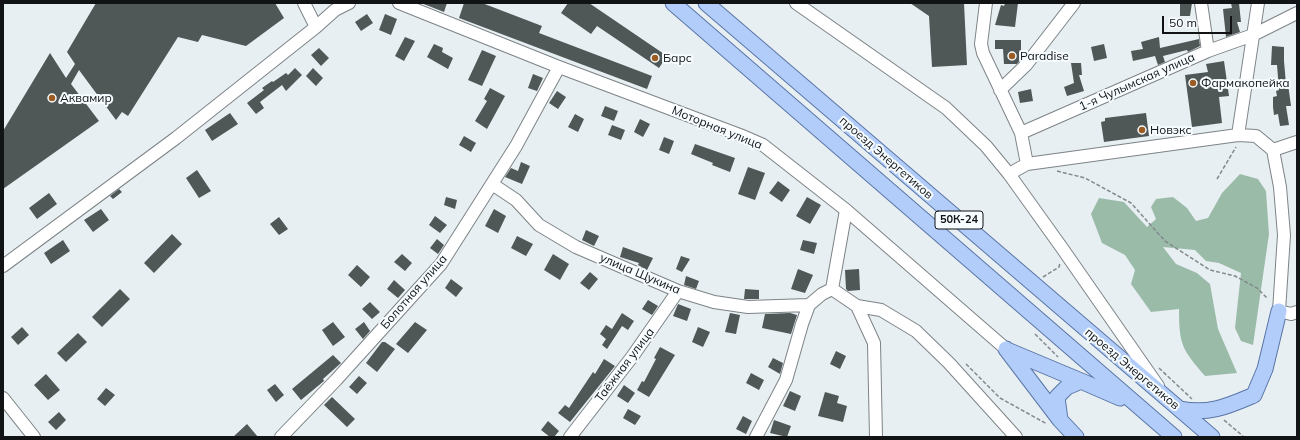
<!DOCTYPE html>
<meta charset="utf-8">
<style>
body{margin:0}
#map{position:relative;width:1300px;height:440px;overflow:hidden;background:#e7eff2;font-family:Mulish,sans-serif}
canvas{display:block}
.frame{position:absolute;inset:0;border:4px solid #111314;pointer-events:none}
.scale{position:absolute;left:1162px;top:16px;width:70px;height:18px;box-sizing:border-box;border:2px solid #111314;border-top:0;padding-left:5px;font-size:12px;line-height:14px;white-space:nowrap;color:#111314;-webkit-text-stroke:3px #f6fcff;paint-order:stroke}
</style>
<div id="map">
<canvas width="1300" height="440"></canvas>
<div class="frame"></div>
<div class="scale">50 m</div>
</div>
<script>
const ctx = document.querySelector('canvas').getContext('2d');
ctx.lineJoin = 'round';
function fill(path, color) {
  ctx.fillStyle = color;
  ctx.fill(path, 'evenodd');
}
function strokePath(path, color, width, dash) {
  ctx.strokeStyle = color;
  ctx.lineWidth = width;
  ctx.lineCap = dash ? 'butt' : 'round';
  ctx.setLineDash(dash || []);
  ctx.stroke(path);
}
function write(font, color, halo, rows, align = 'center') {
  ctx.font = font + ' Mulish,sans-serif';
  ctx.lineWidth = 4;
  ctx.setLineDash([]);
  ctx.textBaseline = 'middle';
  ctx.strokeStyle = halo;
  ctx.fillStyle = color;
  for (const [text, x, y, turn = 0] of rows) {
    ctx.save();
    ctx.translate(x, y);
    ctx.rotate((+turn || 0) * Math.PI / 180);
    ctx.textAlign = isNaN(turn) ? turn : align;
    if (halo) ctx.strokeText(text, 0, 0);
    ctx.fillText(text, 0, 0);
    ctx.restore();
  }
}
fill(new Path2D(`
 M1240,174l18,5 8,12 3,43 -16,111 -12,-4 -6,-13 6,-55 -22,-10 -13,-2 -11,-11 -32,-3 13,17 21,9 13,11 8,45 19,44 -32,3c-23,-27 -26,-31 -26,-67l-28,3 -20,-28 4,-14 -10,-15 -23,-12 -11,-29 8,-16 25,4 23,25 9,-8 -5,-12 5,-8 17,-2 14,11 9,13 12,-3 14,-25z`), '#9bbba9');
fill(new Path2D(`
 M96,3h179l9,15 -38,28 -44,-11 -4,7 -20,-5 -50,79 -6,-4 -6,8 -37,-50 -8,14 28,37 -96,68v-58l47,-78 16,25 9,-14 -8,-12z
 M421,3h26l-3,9z
 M464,3h18l60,23 -3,7 113,43 -5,13 -188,-71z
 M568,3h21l78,53 -8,12 -62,-42 -6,8 -30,-21z
 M910,3h54l3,62 -35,2 -3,-51z
 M1005,3h13l-3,24 -20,-2 6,-20 3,1z
 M1180,3h12l-2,13h-10z
 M1231,3h8l2,19h-4l3,10 -14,5 -3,-28 9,-1z
 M367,14l6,9 -12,8 -6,-9z
 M385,14l12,5 -6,16 -12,-5z
 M405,37l10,4 -11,20 -9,-5z
 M1159,37l1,11 39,-9 1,7 -12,6 -1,-2 -24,6 2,6 -7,3 -3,-9 -22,5 -2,-10 12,-2 -2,-7z
 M995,40h26v19l-4,5h-13l-1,-15h-8z
 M434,44l9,4 -1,4 11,6 -5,11 -21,-12z
 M1104,44l3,14 -13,3 -3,-14z
 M1272,46l12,1v14l2,23h2l3,22h-5l3,19 -9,1 -2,-12 -4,1 -1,-8v-10l4,-1 -1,-5 3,-1 -2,-25h-6z
 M319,48l10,10 -8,8 -10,-11z
 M482,50l14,6 -14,30 -14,-6z
 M1224,61l5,35 -10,1 3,26 -30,4 -7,-52 23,-3 -2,-8z
 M1071,63h10l1,12h-3l5,16 -17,5 -3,-9 10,-4z
 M295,68l7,7 -16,16 -4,-6 -22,17 4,6 -8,6 -9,-11 17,-13 -2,-2 10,-7 1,1 13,-9 2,2z
 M313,68l10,10 -7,8 -10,-10z
 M533,74l10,4 -6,13 -9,-3z
 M490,88l15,8 -18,33 -12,-8 12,-20 -3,-2z
 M1031,89l2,12 -13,2 -2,-11z
 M557,91l9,6 -8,12 -9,-6z
 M605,106l13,5 -4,10 -13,-5z
 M230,113l8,11 -26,17 -7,-11z
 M1146,113l3,23 -45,6 -3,-20 4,-1v-3z
 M575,114l9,5 -6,13 -10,-5z
 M640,119l10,5 -7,13 -9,-5z
 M612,125l13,5 -4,10 -13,-5z
 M464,136l12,7 -5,9 -12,-7z
 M664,137l10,4 -5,13 -10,-4z
 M695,144l40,14 -5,14 -18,-7 1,-2 -22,-9z
 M521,162l9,4 -8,18 -17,-7 6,-9 7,3z
 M748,167l17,6 -10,27 -17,-6z
 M197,170l14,21 -12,7 -13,-20z
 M778,181l12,9 -8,12 -13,-9z
 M119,189l3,3 -9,7 -3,-3z
 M49,193l8,11 -20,15 -8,-11z
 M446,197l11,3 -2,9 -11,-4z
 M807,197l14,8 -11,19 -14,-8z
 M101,209l8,11 -16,12 -9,-12z
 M494,209l12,7 -8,17 -13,-7z
 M435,216l12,9 -7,8 -11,-8z
 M279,217l9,12 -9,6 -9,-11z
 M586,230l13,6 -5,10 -12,-6z
 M172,234l10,10 -28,29 -10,-10z
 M517,236l16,8 -7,12 -15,-8z
 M437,239l7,6 -6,9 -8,-6z
 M63,240l7,11 -19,13 -7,-11z
 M803,240l14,3 -3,11 -14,-4z
 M623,247l30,11 -6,12 -9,-5 1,-2 -19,-6z
 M402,254l10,9 -7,8 -11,-9z
 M553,254l16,10 -9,16 -16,-10z
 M681,256l9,3 -8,13 -6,-3z
 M357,265l13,12 -9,10 -13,-12z
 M798,269l15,6 -8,18 -14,-4z
 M859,269l1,21 -12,1 -2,-2 -1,-19z
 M590,272l8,7 -9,11 -9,-7z
 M686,276l13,5 -3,8 -12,-4z
 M451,279l12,9 -7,9 -11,-9z
 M394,280l11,10 -7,8 -11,-9z
 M120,289l10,10 -28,28 -10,-10z
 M745,289l14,1v9h-15z
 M648,300l10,6 -6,9 -10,-6z
 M370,302l10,10 -8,7 -10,-10z
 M678,304l13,5 -4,12 -14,-5z
 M622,313l12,8 -6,9 -6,-4 -15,23 -5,-4 4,-6 -6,-5 6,-9 6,4z
 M730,313l10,2 -4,19 -11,-2z
 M790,313l7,2 -6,19 -29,-6 3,-14z
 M333,322l12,15 -12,9 -11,-16z
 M364,322l6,9 -7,8 -8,-10z
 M415,322l12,8 -19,23 -12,-9z
 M22,327l7,8 -11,10 -7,-8z
 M698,327l12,5 -7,15 -11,-5z
 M78,333l9,9 -21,20 -9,-9z
 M382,342h3l10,7 -18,23 -11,-9z
 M660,347l15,8 -26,42 -12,-7 5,-9 2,1 12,-23 -2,-1z
 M836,351l10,5 -6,13 -10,-5z
 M333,355l8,8 -18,16 1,2 -23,19 -9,-11z
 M773,358l10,5 -3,11 -12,-7z
 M604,359l11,7 -45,56 -12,-9 7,-8 4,3 24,-36 2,2z
 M751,373l13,7 -5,10 -13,-7z
 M46,374l14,16 -12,10 -14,-15z
 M359,376l8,7 -10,11 -8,-7z
 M275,384l9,11 -8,7 -9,-12z
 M624,385l11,8 -7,10 -11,-7z
 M106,388l9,7 -10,11 -8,-7z
 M790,391l11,5 -6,15 -12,-5z
 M825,392l14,4 -2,7 10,3 -4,16 -25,-6z
 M332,397l23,22 -8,8 -23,-22z
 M628,409l13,7 -6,9 -12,-7z
 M59,412l7,8 -10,10 -8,-8z
 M743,416l9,5 -6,13 -10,-5z
 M774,420l17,6 -4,11 -17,-4z
 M548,421l11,10 -5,6h-4l-9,-7z
 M247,424l11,13h-25z`), '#505757');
const minor = new Path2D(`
 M304,3l12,24
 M399,3l160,64 181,68 23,10 83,65 160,139
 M796,3l150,105 40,38 23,28 53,74 96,138
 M986,3l-5,41 2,9 38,80 6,31
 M1201,3l7,48
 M1000,90l26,-25 48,-62
 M1021,133l187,-82 45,-16 44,-22
 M1238,135l20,-132
 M1273,150l24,-8
 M1009,174l18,-10 211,-29 18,1 17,14 7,37 4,48 -5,76 12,3 6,-2
 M492,184l24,16 23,25 37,22 102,44 36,11 34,5 61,-2
 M3,266l173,-128 140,-111 19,-17 14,-7
 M832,289l25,17 17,37 2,94
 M857,306l24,4 35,21 33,32 67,74
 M3,398l31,39
 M281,437l55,-57 105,-116 75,-118 43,-79
 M570,437l62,-80 46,-66
 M756,437l30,-57 16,-56 7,-19 13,-11 10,-5 14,-79`);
const major = new Path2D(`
 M673,3l501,434
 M706,3l506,434
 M1006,349l54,71 16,17
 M1007,350l74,31
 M1180,409c29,6 48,-3 74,-14l11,-26 14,-58
 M1060,420l-3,-23 10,-10 14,-6 39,17`);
strokePath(minor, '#7d8387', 14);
strokePath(major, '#5a76a7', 17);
strokePath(new Path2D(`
 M1057,171l28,7 46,25 34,38 45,29 25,6 22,12 11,11
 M1217,179l19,-32
 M1043,277l16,-10 1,-4
 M1035,334l23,23
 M966,364l34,34 47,26
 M1159,368l33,31
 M1224,420l20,17`), '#83898b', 1.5, [4, 2]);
strokePath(minor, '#fff', 12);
strokePath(major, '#b3cdfa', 15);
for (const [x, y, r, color] of [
 [1012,56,4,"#9b5c24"],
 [655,58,4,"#9b5c24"],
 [1193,83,4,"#9b5c24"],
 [52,98,4,"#9b5c24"],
 [1142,130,4,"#9b5c24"]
]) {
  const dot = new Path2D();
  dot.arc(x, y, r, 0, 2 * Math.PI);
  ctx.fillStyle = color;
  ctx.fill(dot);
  strokePath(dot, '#f6fcff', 1.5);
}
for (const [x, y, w] of [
 [959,220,48]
]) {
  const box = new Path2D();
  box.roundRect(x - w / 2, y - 9, w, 18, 3);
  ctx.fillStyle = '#f6fcff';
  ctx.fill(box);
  strokePath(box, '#111314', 1);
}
write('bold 11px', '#111314', null, [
 ["50К-24",959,220]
]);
write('12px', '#111314', '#f6fcff', [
 ["Paradise",1020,56],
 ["Барс",663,58],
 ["Фармакопейка",1201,83],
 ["Аквамир",60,98],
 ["Новэкс",1150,130]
], 'left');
write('12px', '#111314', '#f6fcff', [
 ["1-я Чулымская улица",1137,82,-24],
 ["Моторная улица",717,128,22],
 ["проезд Энергетиков",886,158,41],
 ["улица Щукина",640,274,23],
 ["Болотная улица",414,292,-49],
 ["Таёжная улица",625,365,-53],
 ["проезд Энергетиков",1132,369,40]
]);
</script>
